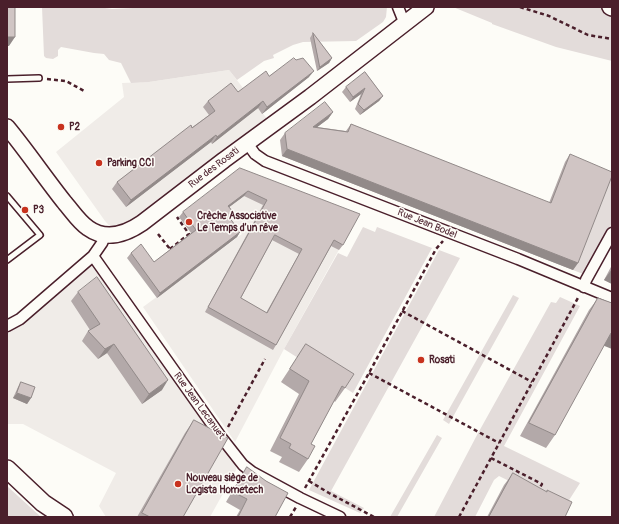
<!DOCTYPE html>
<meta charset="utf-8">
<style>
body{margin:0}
#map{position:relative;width:619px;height:524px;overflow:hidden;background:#fdfcf7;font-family:Pangolin,sans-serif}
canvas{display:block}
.frame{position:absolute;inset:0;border:8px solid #4a1f2b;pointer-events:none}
</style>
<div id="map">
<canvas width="619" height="524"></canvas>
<div class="frame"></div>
</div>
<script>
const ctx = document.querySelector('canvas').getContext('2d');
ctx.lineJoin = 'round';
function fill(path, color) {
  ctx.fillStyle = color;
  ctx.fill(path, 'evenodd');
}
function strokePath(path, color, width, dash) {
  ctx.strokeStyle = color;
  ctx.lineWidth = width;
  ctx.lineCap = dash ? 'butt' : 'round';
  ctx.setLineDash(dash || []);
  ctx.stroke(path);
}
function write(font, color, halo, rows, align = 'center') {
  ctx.font = font + ' Pangolin,sans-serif';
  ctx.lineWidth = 3;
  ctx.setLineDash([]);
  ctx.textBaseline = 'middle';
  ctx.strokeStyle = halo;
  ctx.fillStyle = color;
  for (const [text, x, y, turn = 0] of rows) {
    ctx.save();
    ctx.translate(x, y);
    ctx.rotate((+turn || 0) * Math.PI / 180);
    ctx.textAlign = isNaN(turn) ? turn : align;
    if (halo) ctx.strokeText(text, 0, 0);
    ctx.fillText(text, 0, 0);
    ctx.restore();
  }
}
fill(new Path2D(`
 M229,70l43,55 -154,110 -13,-14 -49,-69 68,-55 -2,-14 27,-1z
 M237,173l119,46 -72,130 -49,93 -92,-135 99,-73 -31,-41z
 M93,256l142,199 1,15 -26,47h-104l-7,-11 17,-33 -93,-49h-16v-98z`), '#f0ece8');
fill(new Path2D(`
 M42,7h56l14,2 42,-2h233l-1,10 -3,5 -27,19 -53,1 -10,3 -20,10 1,3 -10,3 -27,19 -8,-10 -80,12 -18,1 -10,-20 -12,-3 -5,-6 -10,-1 -33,-6 -3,3v6l-5,3 -7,-1 -2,-2z
 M453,7h152l7,3v51l-56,-14 -64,-23v-1z
 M612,171v52l-29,51 -10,-4z
 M363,227l12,5 2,-5 55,21 -79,145 -69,-44 54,-96 9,4z
 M439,250l21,8 -129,233 33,17 -4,5 -51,-23z
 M513,295l6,3 -70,126 -6,-4z
 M560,297l20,9 -76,140 76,37 -16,25 -65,-32 -5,4 -19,37h-41l43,-82 74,-133 5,1z
 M437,435l5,3 -45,79h-7z
 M7,486l34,31h-34z`), '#e3dcda');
const lane = new Path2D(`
 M7,79l32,-1
 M7,196l33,39 -33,25`);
const street = new Path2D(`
 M398,7l4,10 4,6
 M247,143l8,11 10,7 253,98 94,39
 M93,256l128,181 22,28 9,7 48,26 40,19
 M584,287l2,-7 26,-47
 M7,326l13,-7 73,-63 9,-13 4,-9`);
const secondary = new Path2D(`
 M610,7l2,1
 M7,127c20,24 38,51 58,76 7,8 14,19 23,25 18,13 38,6 54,-5l82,-63 86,-63 116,-90`);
const primary = new Path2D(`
 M7,469l36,34 21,14`);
strokePath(lane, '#4a1f2b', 8);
strokePath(street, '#4a1f2b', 13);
strokePath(secondary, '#4a1f2b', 18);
strokePath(primary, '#4a1f2b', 20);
strokePath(new Path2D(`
 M520,7l29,9 39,19 24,4
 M47,79l19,2 20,11
 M158,234l12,15
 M170,249l19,-15 -12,-17
 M402,311l130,71
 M369,373l130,70
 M228,427l37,-68
 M491,458l51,26 -4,7
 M309,481l20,12 45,24
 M305,488l64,-115 67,-124 7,-8
 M290,517l6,-10
 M459,517l120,-221`), '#4a1f2b', 2.5, [4, 3]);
strokePath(lane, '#fdfcf7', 5);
strokePath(street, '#fdfcf7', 10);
strokePath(secondary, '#fdfcf7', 15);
strokePath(primary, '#fdfcf7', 17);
fill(new Path2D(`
 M313,33l19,25 -3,5 -12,8 -7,-33z
 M365,72l18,24 -4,5 -19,14 -5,-6 6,-15 -11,8 -8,-10 4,-5z
 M269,76l40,1 -47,37 -4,-6 -46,36 -1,-2 -85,65 -14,-18 5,-7 92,-67 -6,-8 5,-6 30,-9z
 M333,112l-5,7 -11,8 29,4 5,-7 198,79 16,-41 5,-8 8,109 -5,7 -291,-114 -2,-16 5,-7z
 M240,168l103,77 -4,5 -8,-4 -55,99 -3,5 -68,-38 58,-107 -19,-9 -15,11 5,6 -4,5 10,14 -3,5 -80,61 -30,-40 4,-5 23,9 37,-29 -12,-16 4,-5zM272,240l27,14 -33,59 -25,-15z
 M612,265v19l-8,-4z
 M78,292l84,98 -20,14 -35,-51 -9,6 -16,-18 6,-10 2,-1 -19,-29z
 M598,298l5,48 -48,89 -9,13 -26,-12 69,-126z
 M306,344l39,44 -10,14 -1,-1 -23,43 -3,15 -9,13 -20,-10 3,-5 -12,-6 29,-57 -18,-12z
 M21,382l10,16 -4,6 -14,-6 5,-11z
 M194,420l-11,97h-46l48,-84z
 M247,467l28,50h-39l4,-7 -14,-8 14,-24z
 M513,473l52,44h-78l17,-32z`), '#b3a9a9');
fill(new Path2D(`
 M7,37h8l-6,9h-2z
 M332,58l-3,5 -12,8 3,-4z
 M314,71l-5,6 -47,37 5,-7z
 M365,88l-4,6 -11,8 3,-5z
 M383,96l-4,5 -19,14 4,-5z
 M263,101l-5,7 -46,36 5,-7z
 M333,112l-5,7 -20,15 5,-7z
 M216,135l-5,7 -85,65 5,-7z
 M287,149l291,114 -5,7 -291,-114z
 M248,191l-4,5 -20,15 4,-5z
 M240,232l-3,5 -80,61 3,-5z
 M612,269v15l-8,-4z
 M611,333h1v16l-10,-4z
 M114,344l-7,9 -9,6 7,-10z
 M168,380l-6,10 -20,14 7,-10z
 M17,393l14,5 -4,6 -14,-6z`), '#928a89');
const building = new Path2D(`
 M7,7h8v30h-8z
 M313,33l19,25 -12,9z
 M294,58l2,2 7,-2 11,13 -47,36 -4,-6 -46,36 -1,-2 -85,65 -14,-18 74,-57 1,3 23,-17 -7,-10 23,-18 7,9 28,-21 3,5z
 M365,72l18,24 -19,14 -6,-6 7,-16 -12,9 -7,-10z
 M325,102l8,10 -20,15 35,5 3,-8 200,79 19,-49 42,18v4l-34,87 -291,-114 -2,-16z
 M240,168l120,46 -17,31 -9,-5 -58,105 -68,-38 59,-107 -19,-9 -20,15 6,7 -5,4 11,15 -80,61 -29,-40 10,-9 13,18 42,-32 -13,-18zM275,235l27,14 -35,64 -26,-15z
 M97,277l71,103 -19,14 -35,-50 -9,5 -17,-18 12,-7 -22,-32z
 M598,298l14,5v30h-1l-56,102 -26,-12z
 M306,344l48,30 -9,14 -3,-2 -31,58 4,2 -7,13 -19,-11 2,-4 -11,-6 29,-57 -19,-12z
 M21,382l14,5 -4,11 -14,-5z
 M194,420l34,18 -45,79h-33l-8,-4z
 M247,467l19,14 22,12 -13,24h-37l9,-18 -14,-7z
 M513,473l34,19v-2l25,12 -7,15h-76z`);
fill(building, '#d0c5c4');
strokePath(building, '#928a89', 1);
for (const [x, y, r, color] of [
 [61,127,4,"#c8321e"],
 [99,163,4,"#c8321e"],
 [25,210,4,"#c8321e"],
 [189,222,4,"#c8321e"],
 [421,360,4,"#c8321e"],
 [178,484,4,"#c8321e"]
]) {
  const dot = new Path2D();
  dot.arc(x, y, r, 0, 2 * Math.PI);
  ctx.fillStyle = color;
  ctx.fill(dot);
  strokePath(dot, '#fdfcf7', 1.5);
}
write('bold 10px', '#4a1f2b', '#fdfcf7', [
 ["P2",69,127],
 ["Parking CCI",107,163],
 ["P3",33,210],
 ["Crèche Associative",197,216],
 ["Le Temps d’un rêve",197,228],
 ["Rosati",429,360],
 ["Nouveau siège de",186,478],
 ["Logista Hometech",186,490]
], 'left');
write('10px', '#4a1f2b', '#fdfcf7', [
 ["Rue des Rosati",214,168,-37],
 ["Rue Jean Bodel",427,224,22],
 ["Rue Jean Lecanuet",199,406,54]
]);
</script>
